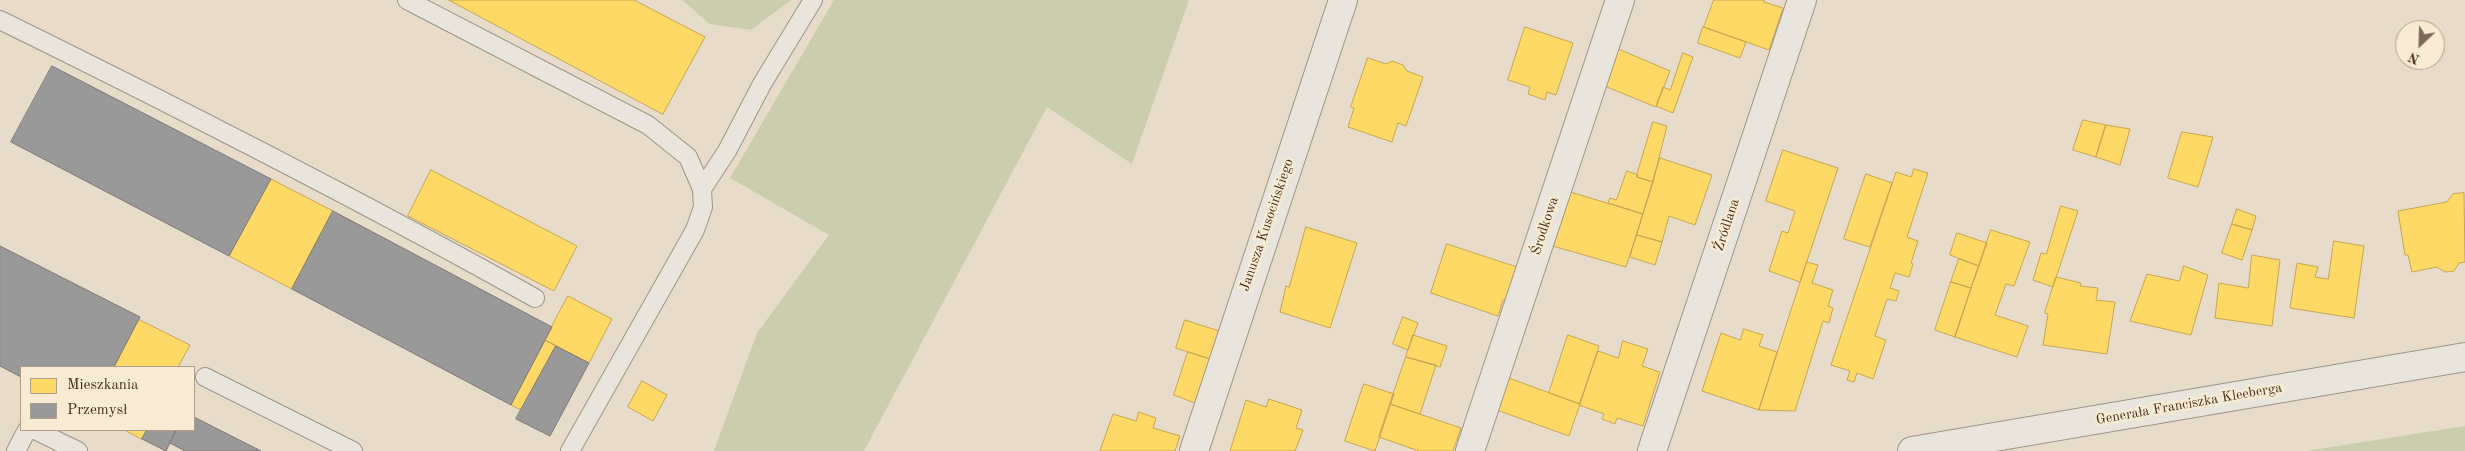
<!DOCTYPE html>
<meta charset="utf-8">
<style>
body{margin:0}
#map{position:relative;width:2465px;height:451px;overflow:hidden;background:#e6dcc9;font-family:"Old Standard TT",serif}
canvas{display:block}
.legend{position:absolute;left:20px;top:366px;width:175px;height:65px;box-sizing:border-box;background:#f7ebd3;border:1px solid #b09d8a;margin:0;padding:6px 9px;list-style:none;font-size:15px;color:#45291c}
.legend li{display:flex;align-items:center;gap:10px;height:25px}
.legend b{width:25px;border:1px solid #b09d8a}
.north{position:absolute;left:2395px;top:20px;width:50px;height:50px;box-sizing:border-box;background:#f7ebd3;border:1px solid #b09d8a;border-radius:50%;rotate:204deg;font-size:14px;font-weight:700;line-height:20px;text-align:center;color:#45291c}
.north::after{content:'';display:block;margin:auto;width:18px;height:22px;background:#7d6859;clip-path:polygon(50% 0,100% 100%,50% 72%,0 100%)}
</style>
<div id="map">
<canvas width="2465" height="451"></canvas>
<ul class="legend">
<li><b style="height:14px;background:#ffd966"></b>Mieszkania</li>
<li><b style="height:14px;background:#999"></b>Przemysł</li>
</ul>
<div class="north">N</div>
</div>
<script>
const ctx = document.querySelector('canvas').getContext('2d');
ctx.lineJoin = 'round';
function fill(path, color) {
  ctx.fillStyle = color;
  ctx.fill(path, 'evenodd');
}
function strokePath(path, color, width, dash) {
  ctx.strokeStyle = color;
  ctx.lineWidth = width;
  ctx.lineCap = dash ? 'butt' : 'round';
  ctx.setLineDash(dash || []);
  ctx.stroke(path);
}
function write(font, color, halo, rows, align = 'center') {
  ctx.font = font + ' "Old Standard TT",serif';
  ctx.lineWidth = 5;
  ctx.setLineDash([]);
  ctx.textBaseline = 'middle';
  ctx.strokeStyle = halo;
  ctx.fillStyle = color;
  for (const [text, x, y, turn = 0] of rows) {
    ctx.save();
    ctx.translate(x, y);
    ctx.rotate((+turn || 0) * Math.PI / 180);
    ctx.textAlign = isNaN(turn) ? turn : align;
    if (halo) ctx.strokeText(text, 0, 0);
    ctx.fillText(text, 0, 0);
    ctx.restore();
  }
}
fill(new Path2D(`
 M682,0h109l-40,30 -41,-6z
 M834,0h355l-57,164 -85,-57 -183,344h-150l43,-118 72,-98 -99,-57z
 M2465,426v25h-159z`), '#cacead');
const homes = new Path2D(`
 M449,0h185l71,37 -42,77z
 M1714,0h50v2l19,6 -14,42 -65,-23z
 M1525,27l48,16 -17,52 -9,-3 -2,8 -17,-6 2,-7 -22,-7z
 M1703,27l43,15 -6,16 -42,-15z
 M1616,48l54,23 -14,36 -54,-22z
 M1683,53l10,4 -20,56 -17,-7 7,-19 7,3z
 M1368,58l18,6 6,-3 11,4 4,6 16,6 -17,49 -8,-3 -6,19 -44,-15 6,-19 -3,-1z
 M2083,120l23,5 -10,32 -23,-7z
 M1653,122l14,4 -14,56 -16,-5v-3z
 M2106,125l24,4 -10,36 -24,-8z
 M2182,132l31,5 -15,50 -30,-9z
 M1783,150l55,18 -38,114 -31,-11 13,-40 6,2 7,-22 -29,-10z
 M1660,158l52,17 -17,50 -26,-9 -7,26 -25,-7z
 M1914,169l14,4 -21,64 11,4 -7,22 2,1 -4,13 -14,-4 -5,15 9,3 -3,10 -9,-2 -12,37 11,4 -13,39 -16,-6 -3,9 -7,-2 3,-9 -19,-6 65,-193 15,5z
 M431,170l146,76 -23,45 -146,-75z
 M1627,171l11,4 -1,2 16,5 -10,32 -35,-11 2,-5 6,2z
 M1866,174l26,9 -22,64 -26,-8z
 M271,179l62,32 -41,78 -63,-33z
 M1567,191l76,23 -17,53 -77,-22z
 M2464,193l1,69 -6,1 -5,8 -9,1 -8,-5 -25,5 -4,-17h-3l-7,-44 49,-9 6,-8z
 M2061,206l17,5 -25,76 -20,-7 8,-27 5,1z
 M2237,209l19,7 -4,14 -20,-6z
 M2232,224l20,6 -10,30 -20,-7z
 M1306,227l51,16 -27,85 -50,-16 6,-26 3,1z
 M1991,230l39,12 -16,44 -8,-2 -11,31 33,11 -11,31 -62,-20z
 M1957,233l30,10 -8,23 -29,-11z
 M1637,235l25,7 -7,23 -25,-8z
 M2334,241l30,5 -10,72 -64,-10 7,-45 21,4 -3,10 13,2z
 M1447,244l70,23 -11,33h-3l-5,16 -67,-23z
 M2252,255l28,5 -8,66 -57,-8 4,-35 29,5z
 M1959,259l20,7 -8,22 -20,-6z
 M1807,262l11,3 -6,18 21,7 -5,16 5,2 -4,15 -6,-2 -28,90 -36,-1z
 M2184,266l24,9 -17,60 -61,-14 17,-47 32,7z
 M2056,277l25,6 -1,3 18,2 -2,12 19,2 -8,52 -64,-9 5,-31 -3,-1z
 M1951,282l20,6 -16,49 -20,-7z
 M568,296l44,23 -23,44 -44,-23z
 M1403,317l15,6 -10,27 -15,-6z
 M138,319l52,26 -12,22h-64z
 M1185,320l34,11 -9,28 -34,-11z
 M1744,329l19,6 -4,11 18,6 -18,58 -57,-19 19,-58 19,7z
 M1413,335l34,11 -7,21 -34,-10z
 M1568,335l31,11 -19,58 -31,-11z
 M545,340l11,6 -35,64 -10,-5z
 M1623,341l25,8 -6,17 18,6 -17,54 -26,-8 -2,6 -13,-5 2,-5 -25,-9 19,-54 20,7z
 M1188,352l22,7 -15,44 -21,-8z
 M1406,357l30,8 -16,49 -30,-10z
 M1506,377l74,27 -11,32 -75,-27z
 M642,381l25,14 -14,26 -25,-14z
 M1364,384l30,10 -19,57 -30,-10z
 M1269,399l33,11 -6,18 7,2 -8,21h-65l16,-51 20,7z
 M1390,404l71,24 -8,23h-34l-40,-14z
 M1139,412l17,6 -3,10 27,8 -5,15h-75l13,-37 23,7z
 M125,430h22l-5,9z`);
fill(homes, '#ffd966');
strokePath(homes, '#c7a450', 1);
const industry = new Path2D(`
 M52,66l219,113 -42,77 -218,-114z
 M333,211l219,116 -41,78 -219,-116z
 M0,246l140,71 -26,50h-93v10l-21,-11z
 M556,346l33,17 -39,73 -34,-17z
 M194,417l67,34h-76l-15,-8 6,-13h18z
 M147,430h29l-10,21 -24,-12z`);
fill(industry, '#999');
strokePath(industry, '#807774', 1);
const lane = new Path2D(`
 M407,0l241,125 40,32 14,32 1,18 -8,23 -125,221
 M0,20c181,89 360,180 535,278
 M702,189l25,-38 35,-67 51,-84
 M205,377l148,74
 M35,430l43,21
 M16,451l11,-21`);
const street = new Path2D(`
 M1194,451l149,-451
 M1470,451l150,-451
 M1652,451l150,-451
 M1912,451l553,-94`);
strokePath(lane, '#9d9488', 20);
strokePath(street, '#9d9488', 30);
strokePath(lane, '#eae5dc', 18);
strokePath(street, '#eae5dc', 28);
write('14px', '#45291c', '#f7ebd3', [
 ["Janusza Kusocińskiego",1267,225,-71],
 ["Źródlana",1727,225,-72],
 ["Środkowa",1545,226,-72],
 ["Generała Franciszka Kleeberga",2189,404,-10]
]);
</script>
